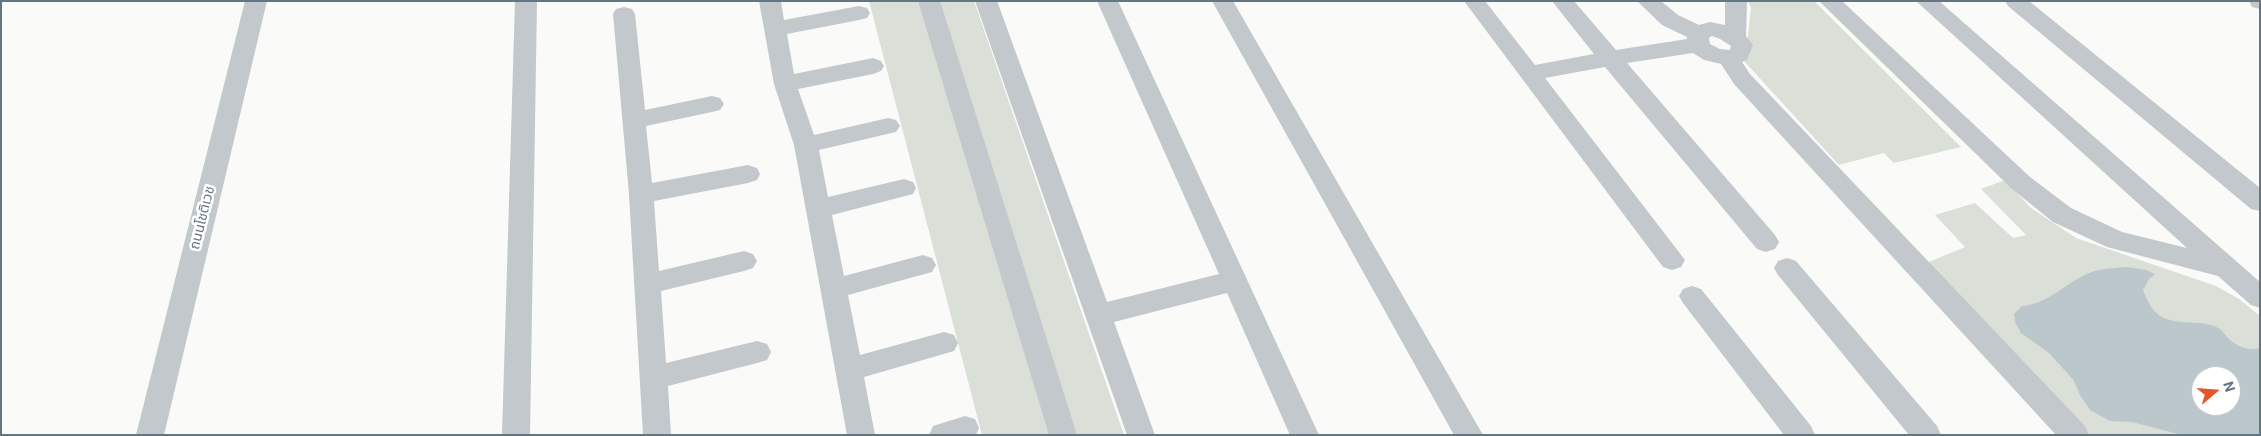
<!DOCTYPE html>
<meta charset="utf-8">
<style>
body{margin:0}
#map{position:relative;width:2261px;height:436px;overflow:hidden;background:#fafaf8;font-family:Roboto,sans-serif}
canvas{display:block}
.frame{position:absolute;inset:0;border:2px solid #657683;pointer-events:none}
.north{position:absolute;left:2191px;top:366px;width:50px;height:50px;box-sizing:border-box;background:#fff;border:1px solid #c1c8cd;border-radius:50%;rotate:72deg;font-size:14px;font-weight:700;line-height:20px;text-align:center;color:#657683}
.north::after{content:'';display:block;margin:auto;width:18px;height:22px;background:#e4572e;clip-path:polygon(50% 0,100% 100%,50% 72%,0 100%)}
</style>
<div id="map">
<canvas width="2261" height="436"></canvas>
<div class="frame"></div>
<div class="north">N</div>
</div>
<script>
const ctx = document.querySelector('canvas').getContext('2d');
ctx.lineJoin = 'round';
function fill(path, color) {
  ctx.fillStyle = color;
  ctx.fill(path, 'evenodd');
}
function write(font, color, halo, rows, align = 'center') {
  ctx.font = font + ' Roboto,"Noto Sans Thai",sans-serif';
  ctx.lineWidth = 5;
  ctx.setLineDash([]);
  ctx.textBaseline = 'middle';
  ctx.strokeStyle = halo;
  ctx.fillStyle = color;
  for (const [text, x, y, turn = 0] of rows) {
    ctx.save();
    ctx.translate(x, y);
    ctx.rotate((+turn || 0) * Math.PI / 180);
    ctx.textAlign = isNaN(turn) ? turn : align;
    if (halo) ctx.strokeText(text, 0, 0);
    ctx.fillText(text, 0, 0);
    ctx.restore();
  }
}
fill(new Path2D(`
 M869,1h105l150,434h-142z
 M1748,1h66l147,146 -67,16 -10,-10 -45,12 -94,-103 6,-54z
 M2005,180l26,28 45,30 140,48 23,13 21,17v119h-173l-163,-171 41,-17 -30,-32 40,-12 38,35 13,-3 -45,-46zM2201,376h30v30h-30z`), '#dadfd7');
fill(new Path2D(`
 M2127,267l19,3 9,4 -6,5 -6,11c4,10 8,20 17,26 19,11 42,2 60,13 3,2 5,6 8,9 8,8 21,14 32,10v87h-78l-50,-13 -22,-1 -20,-11 -10,-15 -6,-14 -13,-15 -12,-13 -28,-20 -6,-11 -1,-8 8,-8c27,-2 45,-25 70,-34 11,-4 24,-4 35,-5zM2201,376h30v30h-30z`), '#bbc7cb');
fill(new Path2D(`
 M245,1h22l-103,434h-28z
 M515,1h22l-7,434h-28z
 M759,1h22l3,19 75,-14 8,2 3,5 -3,5 -8,2 -72,14 7,40 79,-16 8,3 3,5 -3,5 -8,3 -75,15 16,46 74,-17 8,2 4,6 -4,6 -77,18 9,47 76,-18 9,3 3,6 -3,6 -81,21 12,61 79,-21 9,3 4,7 -4,7 -84,23 12,60 84,-23 10,3 4,8 -4,8 -90,26 11,58h-28l-53,-290 -20,-61z
 M918,1h22l137,434h-28z
 M975,1h22l110,301 112,-28 -122,-273h21l201,434h-29l-63,-142 -113,29 41,113h-28z
 M1212,1h21l250,434h-29z
 M1464,1h21l50,64 59,-11 -42,-53h22l42,49 71,-11v-2l-25,-12 -25,-24h24l17,14 21,10 11,-3 15,3v-24h22l-1,35 7,9 -6,15 -5,2 8,12 335,352 4,9h-33l-322,-351 -13,-20 -17,-4 -11,-7 -66,10 148,172 4,7 -4,7 -9,3 -9,-3 -152,-182 -60,11 140,182 -4,7 -9,3 -9,-3zM1712,36l8,3 11,7 -1,4 -10,-1 -10,-5 -1,-6z
 M1819,1h23l188,176 41,31 51,24 65,16 -271,-247h23l321,281v26l-9,-3 -33,-29 -111,-29 -54,-25 -41,-33z
 M2005,1h24l231,187v23l-9,-2 -243,-203z
 M2249,1h11v8l-8,-2z
 M624,7l8,2 3,5 10,96 67,-14 8,2 4,6 -4,6 -8,2 -66,14 6,57 96,-18 9,3 3,6 -3,6 -9,3 -94,18 5,70 85,-20 9,3 4,7 -4,7 -9,3 -83,20 5,72 91,-22 10,3 4,8 -4,8 -10,3 -89,23 3,49h-28l-14,-241 -16,-180 3,-5z
 M1787,258l9,3 141,165 4,9h-32l-131,-160 -4,-7 4,-7z
 M1692,286l9,3 110,137 4,9h-31l-101,-132 -4,-7 4,-7z
 M965,416l10,3 4,9 -3,7h-47l4,-9z`), '#c3c8cc');
write('14px', '#657683', '#fff', [
 ["ถนนโชติเวช",203,218,-76]
]);
</script>
